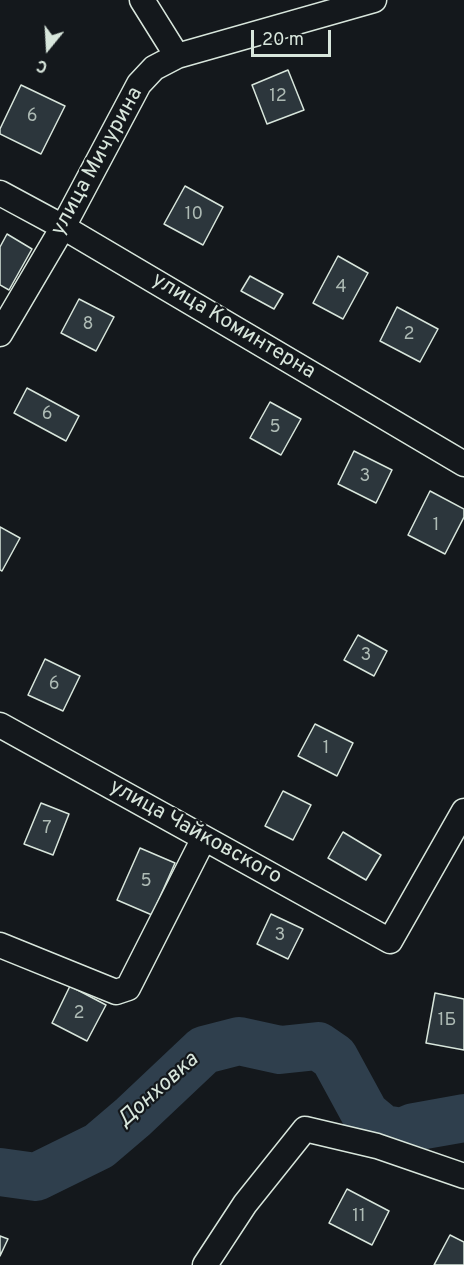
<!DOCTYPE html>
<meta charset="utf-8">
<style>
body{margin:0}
#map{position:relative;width:464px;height:1265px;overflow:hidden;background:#14181c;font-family:Overpass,sans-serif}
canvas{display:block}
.north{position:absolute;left:18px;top:18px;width:60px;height:60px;-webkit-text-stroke:4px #14181c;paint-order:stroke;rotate:198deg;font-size:16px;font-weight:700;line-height:24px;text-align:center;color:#d8e6dc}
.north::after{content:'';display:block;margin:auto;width:21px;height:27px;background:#d8e6dc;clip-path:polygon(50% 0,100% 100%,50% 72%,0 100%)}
.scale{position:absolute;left:251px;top:30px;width:80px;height:27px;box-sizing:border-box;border:3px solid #d8e6dc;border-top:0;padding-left:8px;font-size:18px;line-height:21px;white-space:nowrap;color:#d8e6dc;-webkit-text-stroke:4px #14181c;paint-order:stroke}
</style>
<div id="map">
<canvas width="464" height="1265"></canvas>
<div class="north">С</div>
<div class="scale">20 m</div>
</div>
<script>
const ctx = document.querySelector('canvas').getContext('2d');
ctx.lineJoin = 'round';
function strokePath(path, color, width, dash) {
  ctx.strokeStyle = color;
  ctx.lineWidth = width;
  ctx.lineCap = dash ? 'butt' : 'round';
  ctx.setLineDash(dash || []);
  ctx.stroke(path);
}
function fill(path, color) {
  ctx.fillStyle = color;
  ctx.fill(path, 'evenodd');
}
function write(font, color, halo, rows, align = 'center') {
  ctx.font = font + ' Overpass,sans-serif';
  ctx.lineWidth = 4.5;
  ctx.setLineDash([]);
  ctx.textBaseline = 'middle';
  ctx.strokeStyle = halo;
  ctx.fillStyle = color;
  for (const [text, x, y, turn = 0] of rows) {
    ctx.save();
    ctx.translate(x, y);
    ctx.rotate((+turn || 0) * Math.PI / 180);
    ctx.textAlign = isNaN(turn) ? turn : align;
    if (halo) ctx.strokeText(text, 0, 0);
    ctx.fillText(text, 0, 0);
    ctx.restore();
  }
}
strokePath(new Path2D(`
 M0,1172l36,5 63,-31 34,-29 71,-67 35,-9 41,9 38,-4 16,11 31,57 18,15 19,3 12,-5 50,-9`), '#2f3f4d', 48);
const building = new Path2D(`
 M288,70l16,40 -37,14 -15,-39z
 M21,85l44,21 -24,48 -41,-20v-5z
 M185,186l38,21 -20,38 -39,-21z
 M7,234l25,15 -23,41 -9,-5v-38z
 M338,256l30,17 -25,46 -30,-16z
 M250,276l33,18 -9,15 -33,-18z
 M79,299l35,18 -18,34 -35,-18z
 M397,307l41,22 -18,33 -40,-21z
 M27,388l52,28 -13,25 -52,-28z
 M270,402l31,17 -20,36 -31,-17z
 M354,451l38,19 -16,33 -38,-19z
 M430,491l34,18v8l-19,37 -37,-19z
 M0,527l20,11 -18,33 -2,-1z
 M358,635l29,16 -13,25 -30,-16z
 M45,659l35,17 -17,35 -35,-16z
 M315,724l38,19 -16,33 -39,-20z
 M283,791l28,14 -18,35 -28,-14z
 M41,803l28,11 -16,41 -29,-11z
 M343,832l38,23 -15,25 -38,-22z
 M140,848l35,15 -23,52 -35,-15z
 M271,914l32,15 -15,30 -31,-15z
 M70,986l36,19 -19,36 -35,-18z
 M435,993l29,6v51l-38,-7z
 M347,1189l42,22 -17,34 -43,-22z
 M450,1235l14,7v23h-30z
 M0,1236l8,3 -8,17z`);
fill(building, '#2c363c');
strokePath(building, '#d8e6dc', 1.5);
const street = new Path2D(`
 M142,0l35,56
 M0,193l63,34 401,237
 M0,334l63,-107 76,-143 15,-16 23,-12 197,-56
 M0,725l390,216 74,-130
 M0,945l116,47 12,-4 76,-150
 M205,1265l40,-61 60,-75 72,17 87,30`);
strokePath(street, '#d8e6dc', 27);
strokePath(street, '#14181c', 24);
write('18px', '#adbab4', null, [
 ["12",278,97],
 ["6",32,117],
 ["10",194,215],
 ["4",341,288],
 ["8",88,325],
 ["2",409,335],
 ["6",47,415],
 ["5",275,428],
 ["3",365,477],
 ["1",436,526],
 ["3",366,656],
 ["6",54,685],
 ["1",326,749],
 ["7",47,829],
 ["5",146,882],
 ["3",280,936],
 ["2",79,1014],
 ["1Б",447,1021],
 ["11",359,1217]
]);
write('21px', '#d8e6dc', '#14181c', [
 ["улица Мичурина",98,162,-61],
 ["улица Коминтерна",233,327,31],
 ["улица Чайковского",195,833,29]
]);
write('italic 22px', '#d8e6dc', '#14181c', [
 ["Донховка",159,1091,-42]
]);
</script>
